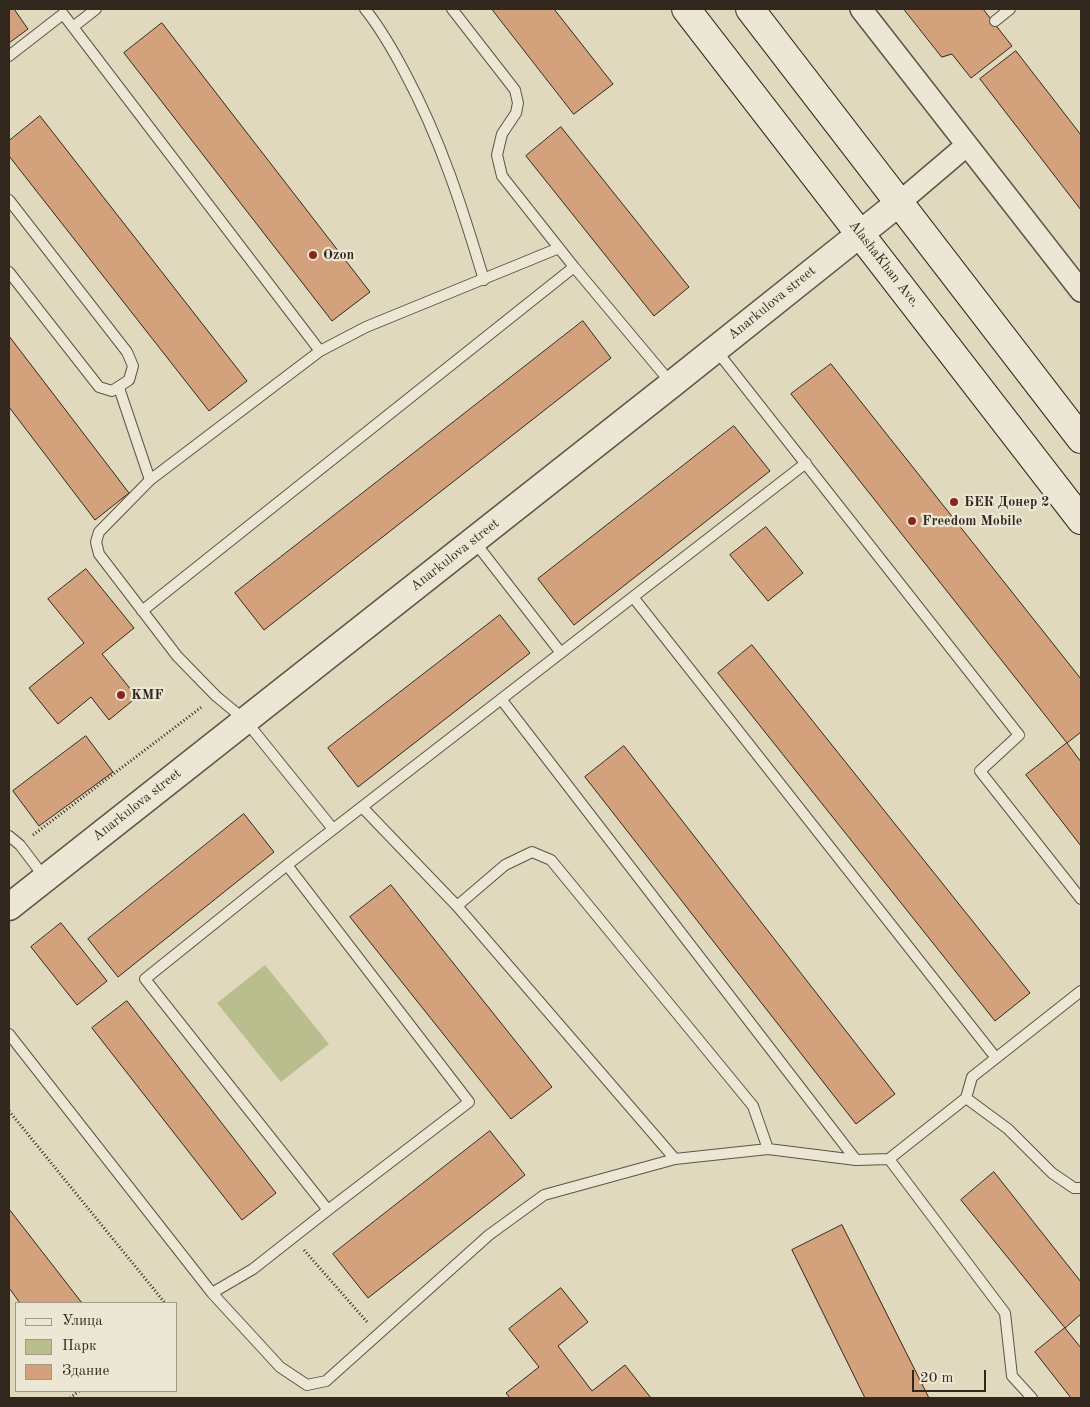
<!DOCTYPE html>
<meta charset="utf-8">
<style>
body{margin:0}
#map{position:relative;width:1090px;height:1407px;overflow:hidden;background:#e1d9be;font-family:"Old Standard TT",serif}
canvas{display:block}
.frame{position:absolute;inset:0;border:10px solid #31271d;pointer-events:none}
.legend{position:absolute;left:15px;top:1302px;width:162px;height:90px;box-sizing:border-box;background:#ece6d5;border:1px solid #a19a8b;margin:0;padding:6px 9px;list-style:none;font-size:15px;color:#31271d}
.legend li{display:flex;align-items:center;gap:10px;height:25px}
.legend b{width:25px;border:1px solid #a19a8b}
.scale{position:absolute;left:912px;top:1370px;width:74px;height:22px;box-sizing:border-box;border:2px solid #31271d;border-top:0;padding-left:6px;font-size:15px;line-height:18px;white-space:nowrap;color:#31271d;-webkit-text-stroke:4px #ece6d5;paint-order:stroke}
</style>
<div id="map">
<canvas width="1090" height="1407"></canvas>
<div class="frame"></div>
<ul class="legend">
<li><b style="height:6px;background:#ece6d5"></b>Улица</li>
<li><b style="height:14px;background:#b8be8e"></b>Парк</li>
<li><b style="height:14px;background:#d3a17c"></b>Здание</li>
</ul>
<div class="scale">20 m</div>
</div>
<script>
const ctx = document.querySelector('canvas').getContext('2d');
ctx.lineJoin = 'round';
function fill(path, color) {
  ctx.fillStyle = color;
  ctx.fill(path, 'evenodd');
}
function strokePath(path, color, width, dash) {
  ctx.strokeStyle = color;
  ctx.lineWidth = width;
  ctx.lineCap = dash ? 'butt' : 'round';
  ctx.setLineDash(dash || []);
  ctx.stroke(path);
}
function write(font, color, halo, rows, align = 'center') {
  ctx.font = font + ' "Old Standard TT",serif';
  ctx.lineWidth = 4.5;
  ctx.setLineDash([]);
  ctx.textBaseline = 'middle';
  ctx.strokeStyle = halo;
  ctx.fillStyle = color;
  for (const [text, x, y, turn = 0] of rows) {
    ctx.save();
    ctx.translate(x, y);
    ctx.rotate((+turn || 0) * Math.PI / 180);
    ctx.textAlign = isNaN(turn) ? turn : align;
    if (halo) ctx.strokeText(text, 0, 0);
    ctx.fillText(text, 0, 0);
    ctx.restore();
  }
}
fill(new Path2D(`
 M265,965l64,79 -48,38 -64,-79z`), '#b8be8e');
const building = new Path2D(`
 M9,9h5l14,20 -19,14z
 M492,9h62l59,75 -39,30z
 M904,9h79l29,37 -41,32 -19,-24 -10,3z
 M162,23l208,269 -38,29 -208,-268z
 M1016,51l65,84v75l-101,-131z
 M40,116l207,265 -38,30 -200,-255v-15z
 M561,127l128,160 -35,29 -128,-160z
 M583,321l28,37 -347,272 -29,-37z
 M9,336l120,157 -34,27 -86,-113z
 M831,364l250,315v53l-14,11 -276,-349z
 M734,426l36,45 -196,154 -36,-46z
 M766,527l37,46 -35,28 -38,-46z
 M86,569l48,59 -32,26 35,43 -28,23 -18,-23 -33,27 -29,-36 55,-45 -36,-44z
 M500,615l30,38 -172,134 -30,-39z
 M752,645l278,348 -35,28 -277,-348z
 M86,736l27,36 -74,54 -26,-35z
 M1067,743l14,19v84l-55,-71z
 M624,746l271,348 -39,30 -271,-347z
 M244,814l30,38 -156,125 -30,-38z
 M391,885l161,202 -41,32 -161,-202z
 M61,923l46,58 -30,24 -46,-58z
 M127,1001l149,192 -34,27 -150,-192z
 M490,1131l35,44 -157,123 -35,-44z
 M994,1172l87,110v32l-16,14 -104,-128z
 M9,1209l73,94h-62l-11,-15z
 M842,1225l87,173h-64l-73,-148z
 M561,1288l27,34 -30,24 34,45 33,-26 26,33h-141l-4,-5 33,-26 -30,-38z
 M1065,1328l16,20v50h-10l-36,-46z`);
fill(building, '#d3a17c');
strokePath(building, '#31271d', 1);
const service = new Path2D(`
 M365,9c16,20 28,41 40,64 36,67 57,134 79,207
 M452,9l63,81 3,13 -2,10 -14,21 -5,21 5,21 72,91
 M995,21l15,-12
 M73,27l23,-18
 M9,56l54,-42 257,337
 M9,200l118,152 6,14 -4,14 -17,11 -13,-4 -90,-115
 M716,350l303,385 -39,36 101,128
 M119,388l31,92 -51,52 -3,10 3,12 78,102 39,40 29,24 88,109
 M150,480l170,-129 46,-24 193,-79
 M474,541l87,112
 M633,597l363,461
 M142,611l432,-344 97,116
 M501,699l355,461 33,-1
 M362,807l95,99 218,253
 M9,836l11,9 25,33
 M287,865l182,237 -141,108 -183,-231 142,-114 519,-402
 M457,906l48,-41 27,-13 19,8 202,246 15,43
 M9,1034l203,259 41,-24 75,-59
 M966,1098l6,-21 109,-86
 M212,1293l68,74 27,18 19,-4 163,-146 55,-40 131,-36 93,-10 88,11
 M1032,1398l-20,-22 -7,-63 -116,-154 77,-61 42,31 44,44 22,15h7`);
const minor = new Path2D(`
 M861,9l220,282
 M900,202l67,-57`);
const tertiary = new Path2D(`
 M9,907l663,-523 228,-182`);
const secondary = new Path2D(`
 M686,9l395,511
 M750,9l331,430`);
strokePath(service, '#5d5445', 12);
strokePath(minor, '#5d5445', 24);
strokePath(tertiary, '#5d5445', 29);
strokePath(secondary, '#31271d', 30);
strokePath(new Path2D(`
 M33,835l170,-129
 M9,1111l156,192
 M304,1250l64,73
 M70,1398l9,-7`), '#31271d', 3, [1, 2.5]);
strokePath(service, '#ece6d5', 10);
strokePath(minor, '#ece6d5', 21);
strokePath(tertiary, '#ece6d5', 26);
strokePath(secondary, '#ece6d5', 28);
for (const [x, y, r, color] of [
 [313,255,5,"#8f2418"],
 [954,502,5,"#8f2418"],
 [912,521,5,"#8f2418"],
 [121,695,5,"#8f2418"]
]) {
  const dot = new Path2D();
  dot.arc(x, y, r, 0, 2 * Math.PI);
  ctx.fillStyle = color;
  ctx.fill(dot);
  strokePath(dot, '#ece6d5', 2);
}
write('bold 14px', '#31271d', '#ece6d5', [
 ["Ozon",323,255],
 ["БЕК Донер 2",964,502],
 ["Freedom Mobile",922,521],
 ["KMF",131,695]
], 'left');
write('14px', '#31271d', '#ece6d5', [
 ["AlashaKhan Ave.",884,264,52],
 ["Anarkulova street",772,303,-39],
 ["Anarkulova street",455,555,-38],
 ["Anarkulova street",137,805,-38]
]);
</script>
